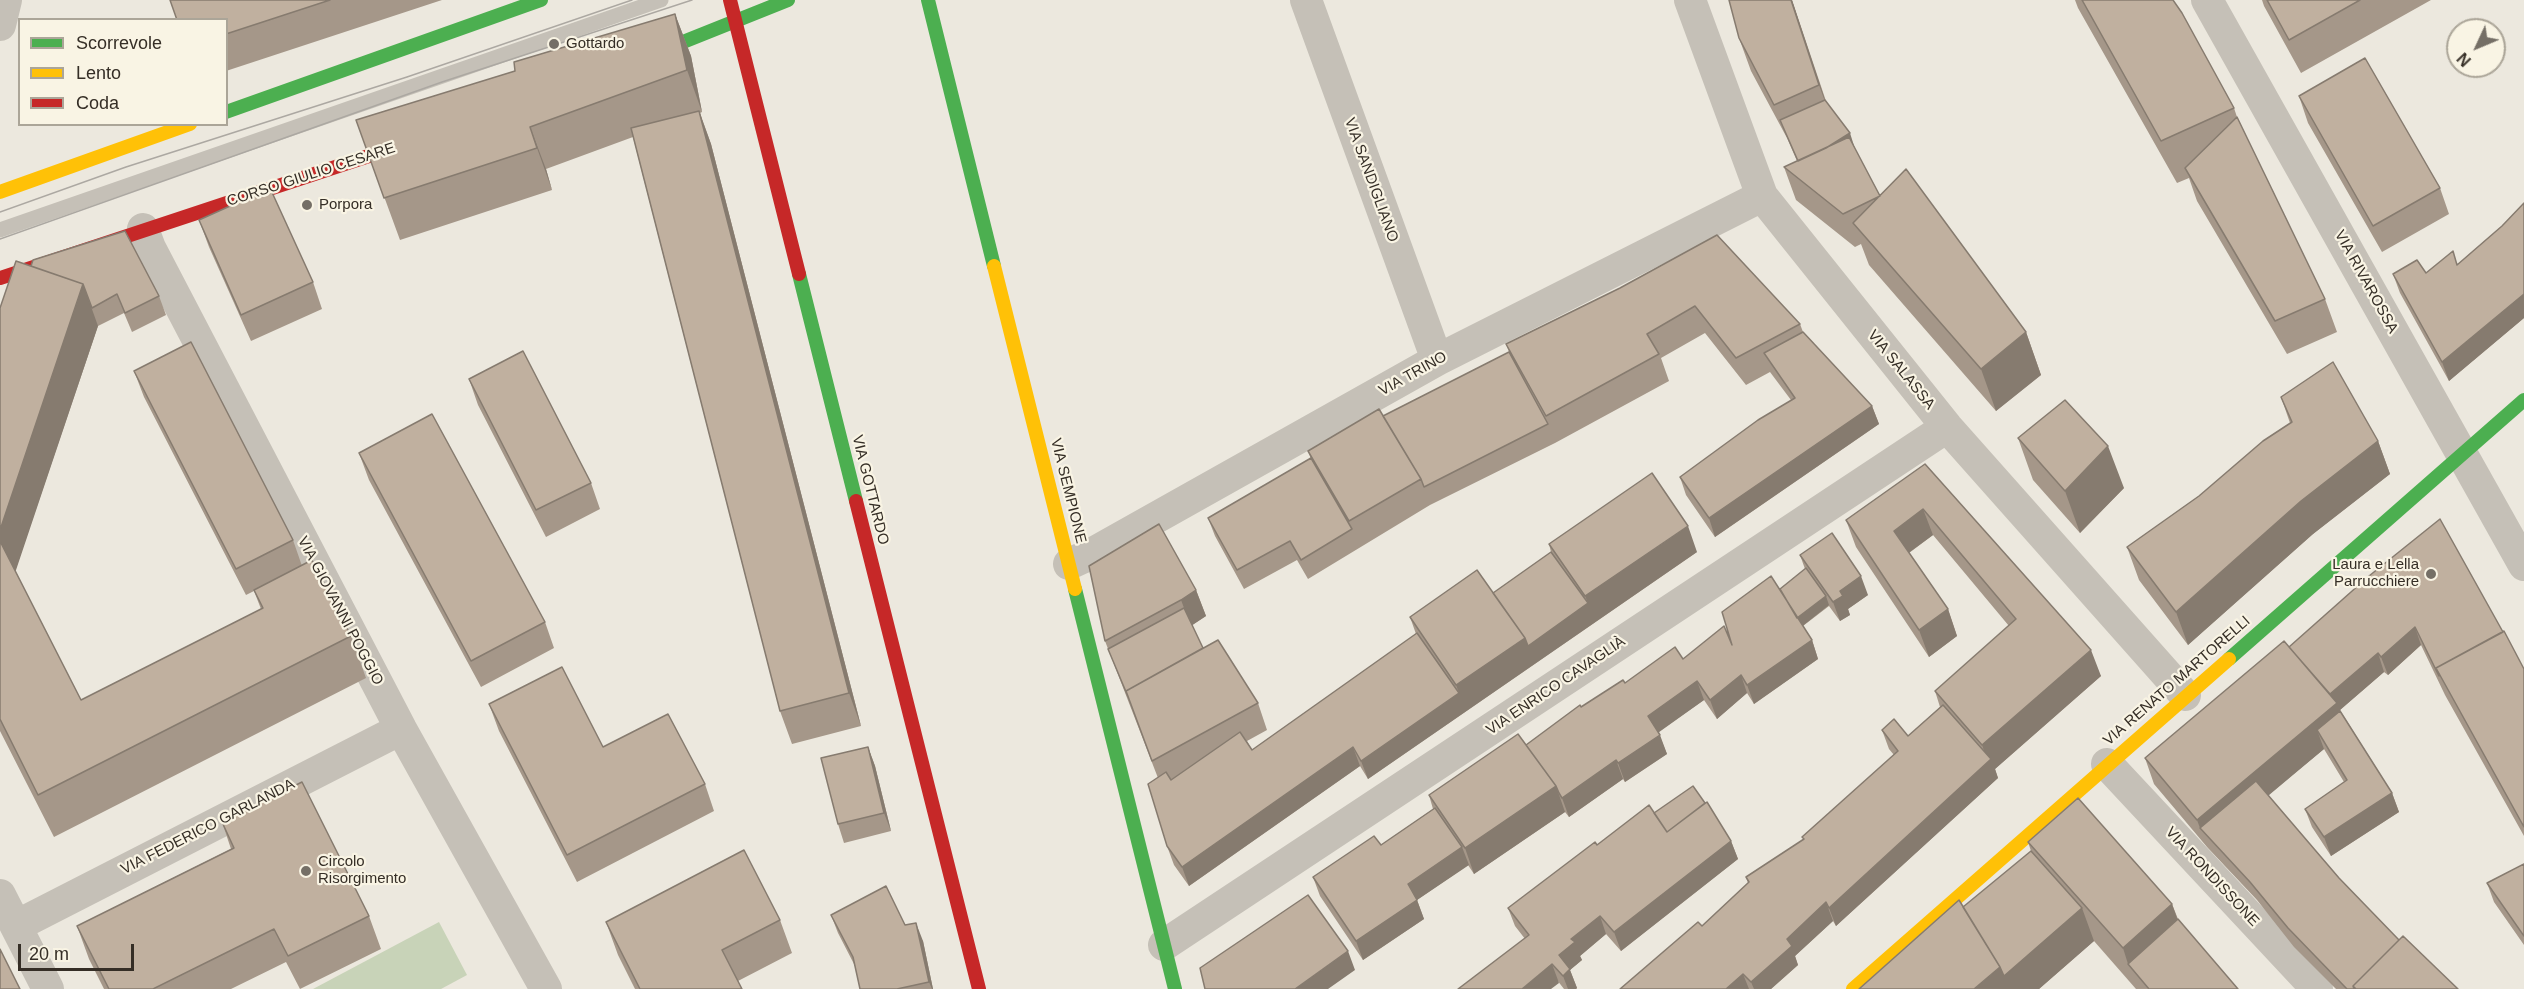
<!DOCTYPE html>
<meta charset="utf-8">
<style>
body{margin:0}
#map{position:relative;width:2524px;height:989px;overflow:hidden;background:#ece8de;font-family:Arial,sans-serif}
canvas{display:block}
.legend{position:absolute;left:18px;top:18px;width:210px;height:108px;box-sizing:border-box;background:#f9f4e4;border:2px solid #aba598;margin:0;padding:8px 10px;list-style:none;font-size:18px;color:#352e26}
.legend li{display:flex;align-items:center;gap:12px;height:30px}
.legend b{width:30px;border:2px solid #aba598}
.north{position:absolute;left:2446px;top:18px;width:60px;height:60px;box-sizing:border-box;background:#f9f4e4;border:2px solid #aba598;border-radius:50%;rotate:226deg;font-size:16px;font-weight:700;line-height:24px;text-align:center;color:#352e26}
.north::after{content:'';display:block;margin:auto;width:21px;height:27px;background:#756f66;clip-path:polygon(50% 0,100% 100%,50% 72%,0 100%)}
.scale{position:absolute;left:18px;top:944px;width:116px;height:27px;box-sizing:border-box;border:3px solid #352e26;border-top:0;padding-left:8px;font-size:18px;line-height:21px;white-space:nowrap;color:#352e26;-webkit-text-stroke:4px #f9f4e4;paint-order:stroke}
</style>
<div id="map">
<canvas width="2524" height="989"></canvas>
<ul class="legend">
<li><b style="height:8px;background:#4caf50"></b>Scorrevole</li>
<li><b style="height:8px;background:#ffc107"></b>Lento</li>
<li><b style="height:8px;background:#c62828"></b>Coda</li>
</ul>
<div class="north">N</div>
<div class="scale">20 m</div>
</div>
<script>
const ctx = document.querySelector('canvas').getContext('2d');
ctx.lineJoin = 'round';
function fill(path, color) {
  ctx.fillStyle = color;
  ctx.fill(path, 'evenodd');
}
function strokePath(path, color, width, dash) {
  ctx.strokeStyle = color;
  ctx.lineWidth = width;
  ctx.lineCap = dash ? 'butt' : 'round';
  ctx.setLineDash(dash || []);
  ctx.stroke(path);
}
function write(font, color, halo, rows, align = 'center') {
  ctx.font = font + ' Arial,sans-serif';
  ctx.lineWidth = 4.5;
  ctx.setLineDash([]);
  ctx.textBaseline = 'middle';
  ctx.strokeStyle = halo;
  ctx.fillStyle = color;
  for (const [text, x, y, turn = 0] of rows) {
    ctx.save();
    ctx.translate(x, y);
    ctx.rotate((+turn || 0) * Math.PI / 180);
    ctx.textAlign = isNaN(turn) ? turn : align;
    if (halo) ctx.strokeText(text, 0, 0);
    ctx.fillText(text, 0, 0);
    ctx.restore();
  }
}
fill(new Path2D(`
 M439,922l28,53 -26,14h-128z`), '#c8d3b8');
strokePath(new Path2D(`
 M0,230l661,-230`), '#c5c0b7', 15);
strokePath(new Path2D(`
 M1306,0l131,360
 M1690,0l72,196 185,231 238,268
 M2207,0l317,565
 M0,25l6,-25
 M143,229l7,19 251,481 145,260
 M1069,564l26,-12 342,-192 325,-164
 M2107,764l210,225
 M0,895l48,94
 M16,926l385,-197
 M1164,945l783,-518`), '#c5c0b7', 32);
strokePath(new Path2D(`
 M928,0l66,266
 M643,58l145,-58
 M226,112l315,-112
 M799,274l57,227
 M1075,589l100,400
 M2229,659l295,-259`), '#4caf50', 14);
strokePath(new Path2D(`
 M0,192l190,-68
 M994,266l81,323
 M1853,989l376,-330`), '#ffc107', 14);
strokePath(new Path2D(`
 M730,0l69,274
 M0,278l411,-136
 M856,501l123,488`), '#c62828', 14);
strokePath(new Path2D(`
 M0,212l126,-45 281,-90 225,-77
 M0,239l442,-157 250,-82`), '#aca8a2', 1.5);
fill(new Path2D(`
 M170,0h272l-216,71v-51z
 M1792,0l34,101 30,50 23,45 147,136 15,43 -45,36 -127,-146 -8,-21 -6,3 -59,-47 -12,-33 13,-6 -10,-23 -36,-67 -12,-33z
 M2075,0h98l61,108 3,9 88,182 12,33 -50,22 -90,-153 -8,-23 -12,5 -99,-175z
 M2262,0h169l-130,73 -37,-67z
 M675,14l16,42 11,56 -2,1 11,31 150,582 -69,18 -12,-33 -147,-574 -87,32 6,21 -152,50 -44,-120 159,-49z
 M2299,96l141,92 9,26 -67,38 -74,-129z
 M2524,203v115l-75,63 -49,-88 -7,-19 33,-1 32,-9 44,-38z
 M199,220l114,62 9,27 -71,32 -42,-94z
 M31,266l128,30 7,19 -34,17 -8,-19 -26,13 -83,245 66,129 180,-91 -7,-18 -8,4 -102,-198 -10,-26 159,169 9,26 49,70 15,42 -312,159 -54,-106v-423z
 M1620,288l180,36 3,8 69,74 7,18 -164,113 -29,-42 -6,-18 111,-77 -21,-28 -24,13 -41,-52 -44,25 8,23 -114,62 -125,62 -122,74 -11,-19 -53,29 -29,-53 -7,-18 103,-59 -3,-8 75,-35 126,-64 -3,-8z
 M469,379l122,104 9,26 -54,28 -68,-132z
 M2281,397l97,44 12,33 -77,60 -125,111 -49,-65 -12,-33 72,-51 91,-73z
 M2018,438l106,50 -44,45 -47,-53z
 M359,453l186,169 9,26 -73,39 -112,-207z
 M1925,464l176,212 -106,93 3,9 -162,148 -3,-5 -38,35 3,9 -27,24h-151l82,-63 46,-43 -2,-6 58,-37 -2,-3 92,-82 -5,-6 -7,-19 26,6 32,-29 -5,-16 74,-65 -76,-91 -24,18 39,56 9,27 -28,21 -73,-110 -10,-27z
 M1549,544l148,8 -329,227 -8,-13 -171,120 -15,-21 -7,-19 -9,-68 -53,-137 91,-51 10,26 -14,9 11,23 55,55 9,27 -20,11 5,9 164,-116 -6,-17 83,-24 58,-41z
 M1800,555l68,40 -20,14 2,6 -10,6 -11,-15 -26,20 9,14 6,19 -64,45 -7,-11 -30,26 -13,-19 -46,32 9,22 -42,28 -2,-3 -54,38 -4,-5 -91,62 -6,-9 -51,35 7,19 -61,41 -43,-64 -7,-19 68,-32 52,-36 -4,-14 97,-50 55,-38 44,-24 58,-24 49,-14 48,-56 25,-20z
 M2369,576l155,93v167l-79,-141 -24,-50 -33,30 -4,-3 -44,38 52,83 7,19 -68,44 -19,-29 -7,-18 39,-27 -20,-33 -56,46 71,83 60,62 59,49h-122l-42,-42 -37,-47 -50,-53 -53,-63 -9,-26 144,-111z
 M489,704l216,80 9,27 -137,71 -78,-151z
 M868,747l7,19 16,65 -47,12 -6,-19z
 M1654,813l77,28 7,18 -117,92 -15,-17 -26,22 2,4 -12,10 7,18 -1,1h-12l-49,-63 -7,-18 89,-63z
 M222,822l147,94 12,33 -81,40 -14,-27 -55,27h-127l-15,-30 -12,-33 154,-77z
 M2028,842l144,62 6,15 60,70h-102l-42,-48 -55,48 -8,-138z
 M2524,864v81l-30,-43 -7,-19z
 M831,915l74,10 18,16 10,48h-73l-5,-23 -17,-33z
 M780,920l12,33 -54,28 4,8h-107l-17,-34 -12,-33z`), '#a59789');
fill(new Path2D(`
 M1791,0h1l39,118 -12,-33z
 M675,14l16,42 11,56 -15,-42z
 M699,111l12,33 150,582 -12,-33z
 M530,127l16,42 6,21 -15,-42z
 M1850,133l6,19 -56,12z
 M83,284l15,42 -85,253 -13,-36v-13z
 M2524,294v24l-75,63 -7,-19z
 M2026,332l15,43 -45,36 -15,-42z
 M1872,406l7,18 -164,113 -6,-19z
 M2378,441l12,33 -77,60 -125,111 -12,-33 125,-111z
 M2108,446l16,42 -44,45 -15,-42z
 M1923,509l10,26 -30,22 -9,-26z
 M1688,526l9,26 -329,227 -7,-18 98,-68 -3,-8 69,-47 63,-35 -3,-7z
 M1861,576l7,19 -20,14 2,6 -10,6 -7,-19 7,-11z
 M1196,590l10,26 -15,10 -10,-26z
 M1826,596l3,9 -29,23 -4,-9z
 M1948,609l9,27 -28,21 -10,-27z
 M2415,627l6,18 -33,30 -7,-18z
 M1812,640l6,19 -64,45 -7,-19z
 M2091,650l10,26 -106,93 3,9 -162,148 -7,-18 159,-146 -6,-17z
 M2378,653l6,19 -44,38 7,20h-30l7,19 -111,93 -13,-14 -3,-8 131,-124z
 M1741,675l6,18 -30,26 -7,-19z
 M1697,681l7,19 -49,35 -7,-19z
 M1660,735l7,19 -42,28 -7,-19z
 M868,747l7,19 16,65 -7,-18z
 M1353,747l7,19 -171,120 -7,-19z
 M1616,760l7,19 -54,38 -7,-19z
 M1556,786l9,26 -91,62 -9,-26z
 M2392,793l7,19 -68,44 -7,-19z
 M1731,841l7,18 -117,92 -7,-19z
 M1462,847l7,18 -52,35 7,19 -61,41 -7,-19 52,-57z
 M1826,902l7,19 -38,35 3,9 -27,24h-17l-3,-7 36,-43z
 M2172,904l15,42 -59,18 -5,-16z
 M2082,908l12,33 -55,48h-65l26,-22z
 M1600,916l6,18 -26,22 2,4 -12,10 7,18 -1,1h-8l-5,-13 -4,-21 12,-16z
 M916,923l7,18 10,48h-1l-3,-7z
 M1348,951l7,19 -27,19h-33z
 M1552,964l7,19 -8,6h-29z
 M1743,974l6,15h-23z`), '#867b6f');
const building = new Path2D(`
 M170,0h160l-104,34v-14h-49z
 M1729,0h62l28,85 -45,20 -35,-67z
 M2082,0h91l9,13 52,95 -73,33z
 M2267,0h93l-71,40z
 M675,14l12,56 -157,57 7,21 -153,50 -28,-78 159,-49 -1,-9z
 M2365,58l75,130 -67,38 -74,-130z
 M1825,100l25,33 -24,15 -28,13 -18,-41z
 M699,111l150,582 -69,18 -149,-583z
 M2237,117l88,182 -50,22 -90,-153z
 M1849,137l31,59 -37,18 -59,-47z
 M1906,169l120,163 -45,37 -128,-146z
 M270,188l43,94 -72,33 -42,-95z
 M2524,203v91l-82,68 -49,-88 24,-14 9,13 27,-22 4,14 45,-39z
 M125,231l34,65 -34,17 -8,-19 -25,14 -9,-24 -52,-18 2,-6z
 M1717,235l83,89 -64,34 -41,-52 -48,28 12,20 -113,62 -40,-72 114,-56z
 M16,261l67,23 -83,246v-222z
 M1803,332l69,74 -163,112 -29,-41 78,-57 37,-22 -31,-45z
 M191,342l102,198 -57,29 -102,-198z
 M523,351l68,132 -55,27 -67,-131z
 M1509,352l39,72 -124,63 -3,-8 -38,-63z
 M2333,362l45,79 -77,60 -125,111 -49,-65 72,-51 64,-55 29,-19 -11,-25z
 M2065,400l43,46 -43,45 -47,-53z
 M1379,409l42,70 -72,42 -41,-70z
 M432,414l113,208 -74,39 -112,-208z
 M1311,458l41,71 -51,31 -11,-19 -53,29 -29,-52z
 M1925,464l166,186 -109,95 -47,-54 81,-72 -93,-110 -29,22 54,78 -29,21 -73,-110z
 M1652,473l36,53 -103,70 -36,-52z
 M2440,519l63,113 -67,36 3,8 -24,-49 -34,30 -3,-4 -48,41 -41,-47 80,-71z
 M1159,524l37,66 -15,10 -76,41 -16,-75z
 M1832,533l29,43 -21,15 3,5 -10,6 -33,-47z
 M0,541l81,159 182,-92 -9,-18 58,-30 39,76 -313,159 -38,-76z
 M1551,552l37,51 -60,43 -3,-8 -32,-45z
 M1806,568l20,28 -29,22 -17,-29z
 M1477,570l48,68 -69,47 -46,-68z
 M1771,576l41,64 -65,45 -6,-10 -31,25 -13,-19 -49,35 12,19 -42,28 -2,-3 -54,38 -3,-5 -3,-7 -30,-41 54,-40 1,2 42,-27 2,3 50,-36 8,12 41,-33 8,19 -10,-33z
 M1184,608l19,40 -77,43 3,8 -21,-50z
 M2504,631l20,38v158l-88,-159z
 M1417,633l42,60 -98,68 -8,-14 -171,120 -15,-21 -19,-62 18,-12 5,8 69,-48 12,18z
 M1218,640l40,63 -106,58 -26,-70z
 M2284,641l53,62 -140,117 -52,-62z
 M562,667l41,80 65,-33 37,70 -138,71 -78,-151z
 M1943,705l48,54 -162,149 -3,-6 -39,37 5,7 -41,36 -8,-8 -17,15h-106l78,-67 4,4 47,-44 -3,-5 58,-38 -2,-2 96,-86 -16,-21 12,-11 14,17z
 M2340,711l52,82 -68,44 -19,-28 42,-29 -30,-50z
 M1518,734l38,52 -91,62 -36,-53z
 M868,747l16,66 -46,11 -17,-66z
 M2256,781l83,97 60,62 -46,46 1,3h-7l-59,-61 -38,-46 -50,-54z
 M302,782l67,134 -81,40 -14,-27 -121,60h-44l-32,-63 157,-78 -12,-26z
 M1693,786l12,17 -38,29 -13,-19z
 M2078,798l94,106 -49,44 -95,-106z
 M1707,802l24,39 -117,91 -14,-16 -29,23 4,3 -16,13 11,14 -7,7 -11,-12 -30,25h-64l71,-54 -21,-27 87,-66 2,3 52,-40 18,27z
 M1435,808l27,39 -54,37 9,16 -61,41 -43,-64 61,-41 7,9z
 M744,850l36,70 -58,30 20,39h-102l-34,-67z
 M2031,851l51,57 -78,68 -4,-9 -37,-60z
 M2524,864v72l-37,-53z
 M886,886l19,39 11,-2 13,59 -32,7h-37l-7,-32 -22,-42z
 M1308,895l40,56 -53,38h-90l-5,-21z
 M1959,900l41,67 -26,22h-115z
 M2178,919l60,70h-89l-21,-25z
 M2403,936l55,53h-102l-3,-3z
 M0,949l20,40h-20z`);
fill(building, '#c0b09f');
strokePath(building, '#867b6f', 1.5);
for (const [x, y, r, color] of [
 [554,44,6,"#756f66"],
 [307,205,6,"#756f66"],
 [2431,574,6,"#756f66"],
 [306,871,6,"#756f66"]
]) {
  const dot = new Path2D();
  dot.arc(x, y, r, 0, 2 * Math.PI);
  ctx.fillStyle = color;
  ctx.fill(dot);
  strokePath(dot, '#f9f4e4', 2);
}
write('15px', '#352e26', '#f9f4e4', [
 ["Gottardo",566,44],
 ["Porpora",319,205],
 ["Laura e Lella",2419,565,"right"],
 ["Parrucchiere",2419,582,"right"],
 ["Circolo",318,862],
 ["Risorgimento",318,879]
], 'left');
write('15px', '#352e26', '#f9f4e4', [
 ["CORSO GIULIO CESARE",311,175,-18],
 ["VIA SANDIGLIANO",1371,180,70],
 ["VIA RIVAROSSA",2366,282,61],
 ["VIA SALASSA",1901,370,51],
 ["VIA TRINO",1413,374,-29],
 ["VIA GOTTARDO",870,490,76],
 ["VIA SEMPIONE",1068,491,76],
 ["VIA GIOVANNI POGGIO",340,611,62],
 ["VIA RENATO MARTORELLI",2177,681,-41],
 ["VIA ENRICO CAVAGLIÀ",1556,686,-34],
 ["VIA FEDERICO GARLANDA",208,827,-27],
 ["VIA RONDISSONE",2212,877,47]
]);
</script>
